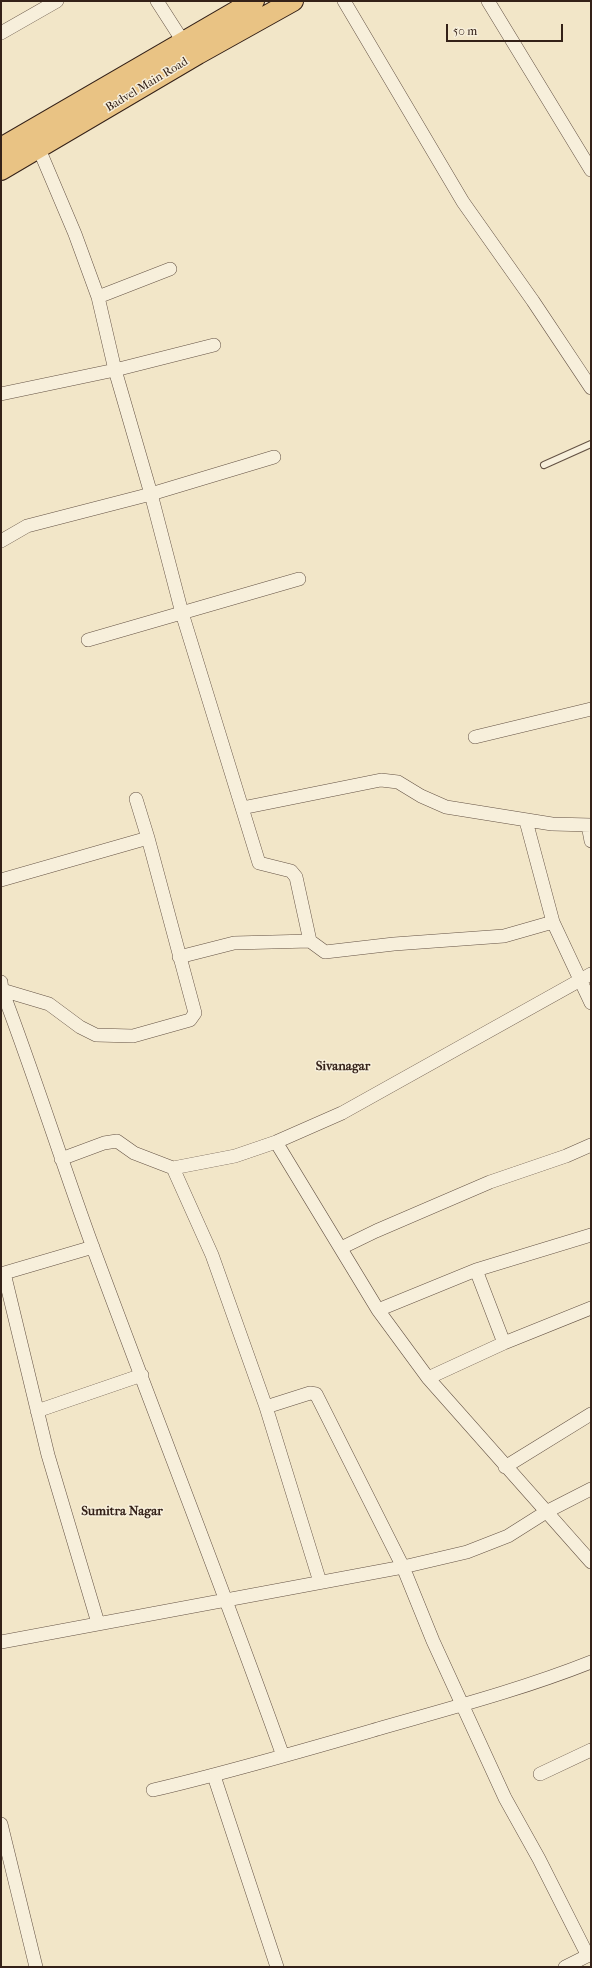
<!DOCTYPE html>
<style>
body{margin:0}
#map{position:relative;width:592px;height:1968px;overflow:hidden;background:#f2e6c8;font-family:"IM FELL French Canon",serif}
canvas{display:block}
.frame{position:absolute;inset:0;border:2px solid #342118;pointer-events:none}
.scale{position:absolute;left:446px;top:24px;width:117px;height:18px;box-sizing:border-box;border:2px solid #342118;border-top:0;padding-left:5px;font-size:12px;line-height:14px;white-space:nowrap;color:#342118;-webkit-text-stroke:3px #f7efdb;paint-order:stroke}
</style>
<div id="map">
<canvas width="592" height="1968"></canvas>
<div class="frame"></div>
<div class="scale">50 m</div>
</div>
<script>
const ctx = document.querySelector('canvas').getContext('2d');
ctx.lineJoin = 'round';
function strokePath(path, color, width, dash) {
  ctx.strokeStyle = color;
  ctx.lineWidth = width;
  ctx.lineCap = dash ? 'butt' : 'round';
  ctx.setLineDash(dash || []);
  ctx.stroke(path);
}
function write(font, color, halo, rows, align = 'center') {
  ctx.font = font + ' "IM FELL French Canon",serif';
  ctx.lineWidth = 3;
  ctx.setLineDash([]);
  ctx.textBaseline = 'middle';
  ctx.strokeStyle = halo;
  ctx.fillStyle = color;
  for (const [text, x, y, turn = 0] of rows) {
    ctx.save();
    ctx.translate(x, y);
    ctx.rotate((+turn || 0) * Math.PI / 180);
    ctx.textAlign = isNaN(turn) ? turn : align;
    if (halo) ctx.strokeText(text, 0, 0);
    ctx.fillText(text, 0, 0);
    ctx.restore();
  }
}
const service = new Path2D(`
 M544,465l47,-21`);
const minor = new Path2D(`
 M157,1l27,42
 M344,1l119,201 70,99 58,87
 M488,1l103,169
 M1,33l56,-32
 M39,149l36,85 23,63 17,73 36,124 31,119 77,250 32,8 5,6 14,64
 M98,297l72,-28
 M1,394l114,-24 99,-25
 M1,541l26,-15 124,-32 123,-37
 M88,640l211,-61
 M475,737l116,-28
 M242,808l139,-28 17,2 23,14 25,11 106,17 39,1
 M526,821l27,101 38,81
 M588,825l3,16
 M1,880l147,-42
 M179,957l55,-14 76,-2 15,11 69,-8 110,-8 49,-14
 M1,982l1,8c32,84 59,170 90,255 63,171 130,340 191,511
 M2,990l47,14 31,23 16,8 37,1 57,-16 5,-7 -47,-175 -12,-39
 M276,1142l102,168 50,68 163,184
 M61,1159l43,-16 13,-2 17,12 39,15 62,-12 41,-14 66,-29 249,-139
 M173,1168l39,87 54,152 54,175
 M341,1248l35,-17 114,-49 76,-26 25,-11
 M476,1270l28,73
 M4,1273l44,182 50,168
 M1,1274l92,-27
 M378,1310l98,-40 115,-35
 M428,1378l76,-35 87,-35
 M266,1407l44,-14 6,1 87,173 30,74 72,157 34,61 49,97
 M37,1411l105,-36
 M505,1467l86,-53
 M1,1642l402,-75 64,-15 41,-16 38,-24 45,-23
 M540,1774l51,-24
 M214,1776l63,191
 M153,1790c77,-18 152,-40 228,-62 70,-20 142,-39 210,-66
 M1,1824l35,143
 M565,1967l26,-13`);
const primary = new Path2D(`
 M1,148l253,-147
 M1,170l197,-116 95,-53`);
strokePath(service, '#645244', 8);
strokePath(minor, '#645244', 14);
strokePath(primary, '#342118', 22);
strokePath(service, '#f7efdb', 6);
strokePath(minor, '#f7efdb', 13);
strokePath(primary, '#e9c384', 20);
write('12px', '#342118', '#f7efdb', [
 ["Badvel Main Road",147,85,-31]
]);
write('bold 13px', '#342118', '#f7efdb', [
 ["Sivanagar",343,1067],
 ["Sumitra Nagar",122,1512]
]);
</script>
